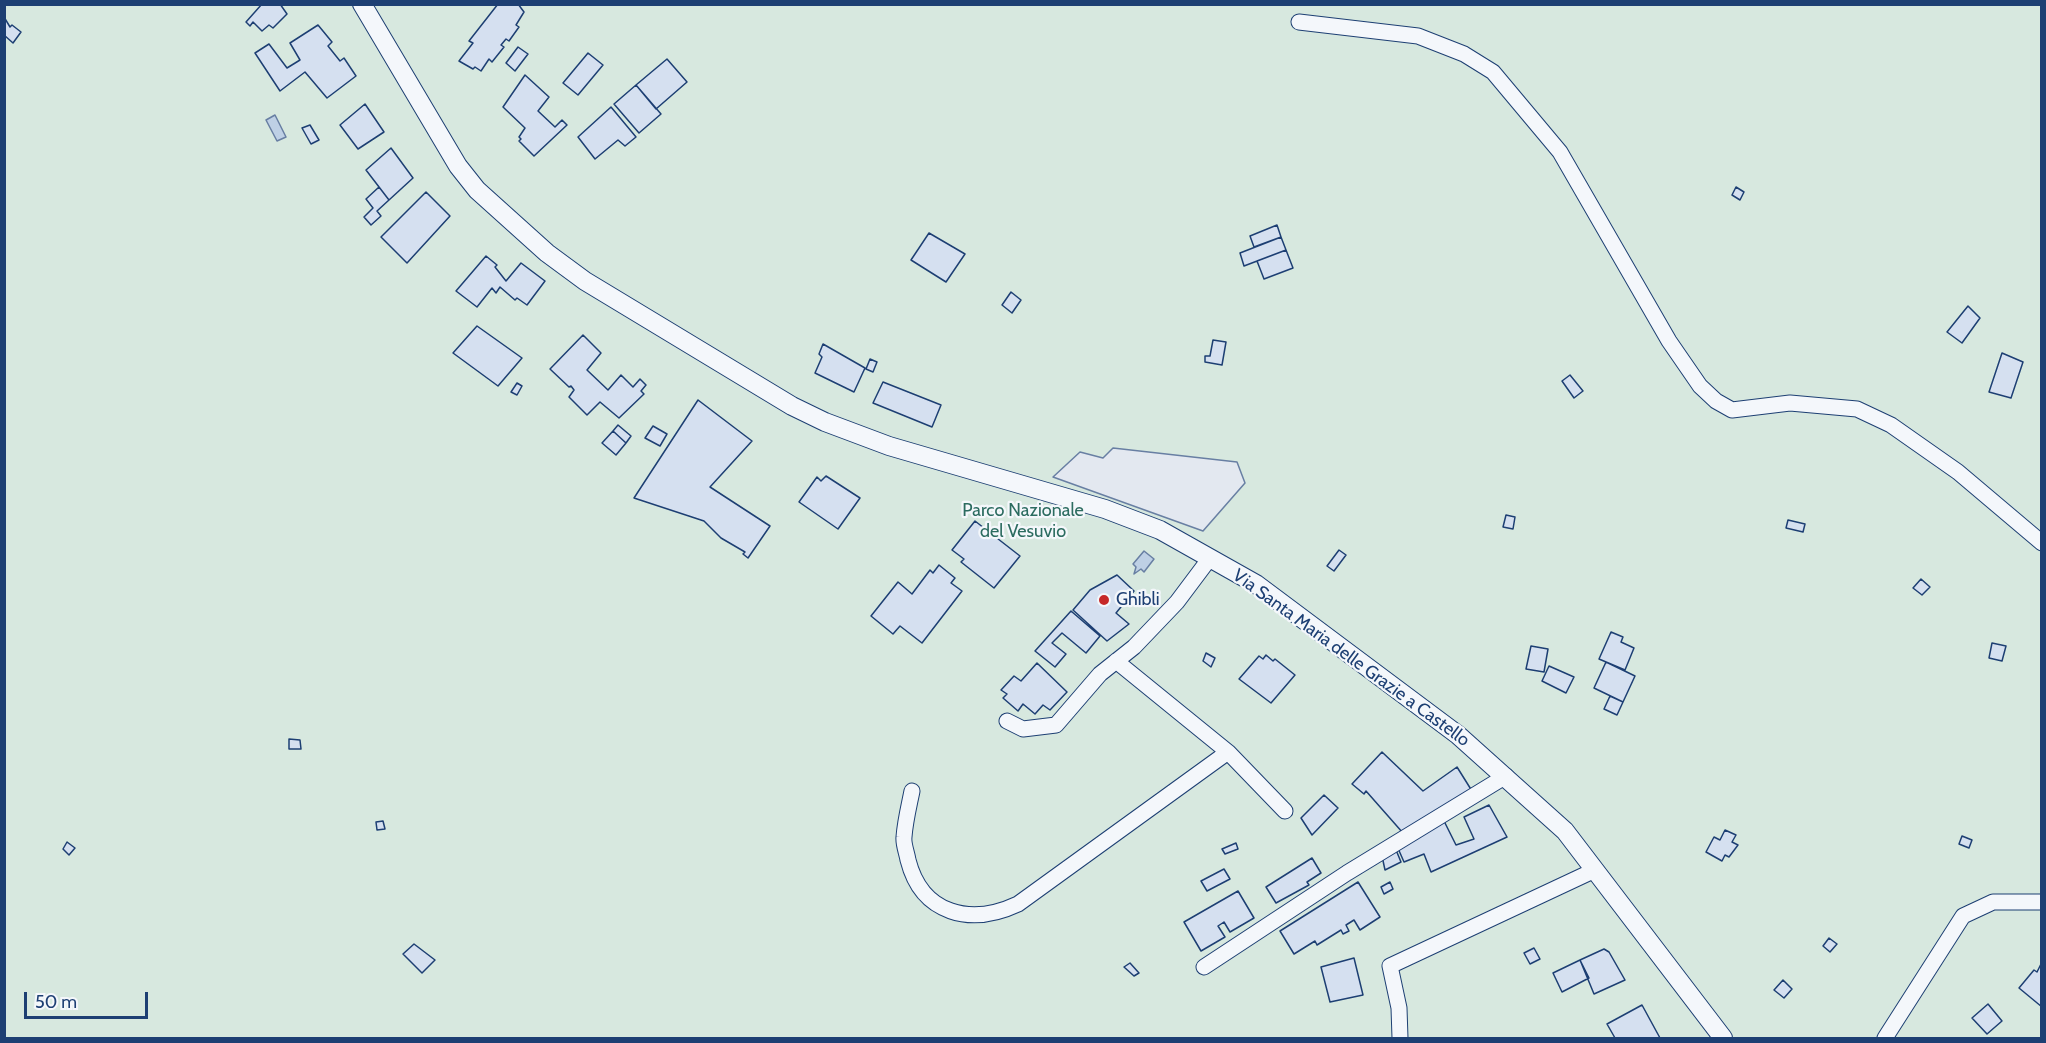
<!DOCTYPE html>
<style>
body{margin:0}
#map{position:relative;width:2046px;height:1043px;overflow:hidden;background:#f4f7fb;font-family:Cabin,sans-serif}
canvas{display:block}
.frame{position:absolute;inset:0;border:6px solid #1d3f73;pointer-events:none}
.scale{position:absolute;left:24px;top:992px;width:124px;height:27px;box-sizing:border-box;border:3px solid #1d3f73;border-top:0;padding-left:8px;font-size:18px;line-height:21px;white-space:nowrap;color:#1d3f73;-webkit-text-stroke:4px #f4f7fb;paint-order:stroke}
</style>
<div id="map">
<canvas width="2046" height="1043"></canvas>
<div class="frame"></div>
<div class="scale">50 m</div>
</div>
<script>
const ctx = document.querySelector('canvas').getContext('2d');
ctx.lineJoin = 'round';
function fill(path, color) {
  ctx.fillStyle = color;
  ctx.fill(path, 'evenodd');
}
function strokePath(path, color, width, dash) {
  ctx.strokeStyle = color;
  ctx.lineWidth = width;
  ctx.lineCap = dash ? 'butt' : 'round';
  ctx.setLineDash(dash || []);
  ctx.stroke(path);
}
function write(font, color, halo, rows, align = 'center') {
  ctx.font = font + ' Cabin,sans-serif';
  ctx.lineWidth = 4.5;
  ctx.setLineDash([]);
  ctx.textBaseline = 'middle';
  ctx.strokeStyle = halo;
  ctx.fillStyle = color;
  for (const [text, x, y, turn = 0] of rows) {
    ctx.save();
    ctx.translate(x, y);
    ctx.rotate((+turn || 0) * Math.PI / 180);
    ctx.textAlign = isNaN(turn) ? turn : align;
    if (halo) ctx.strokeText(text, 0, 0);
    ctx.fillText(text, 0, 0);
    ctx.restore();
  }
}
const green = new Path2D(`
 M5,5h2036v1033h-2036z`);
fill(green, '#d7e8df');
strokePath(green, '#687fa3', 1.5);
const parking = new Path2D(`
 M1113,448l124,14 8,21 -42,48 -150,-54 27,-25 23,6z`);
fill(parking, '#e3e8f0');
strokePath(parking, '#687fa3', 1.5);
const water = new Path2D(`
 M275,115l11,22 -9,4 -11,-21z
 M1144,551l10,8 -10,13 -3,-3 -7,5 2,-7 -3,-3z`);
fill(water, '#bed0e5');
strokePath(water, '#687fa3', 1.5);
const building = new Path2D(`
 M262,4h18l7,10 -14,14 -4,-3 -7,6 -9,-9 -3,4 -4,-4z
 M498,4h20l6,8 -8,13 3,2 -10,14 -3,-2 -5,6 3,2 -12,15 -3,-3 -8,12 -6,-4 -2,2 -14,-8 14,-18 -4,-2z
 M4,17l6,10 2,-2 9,7 -8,11 -9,-8z
 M318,25l14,17 -4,4 12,15 4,-3 12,18 -29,22 -22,-26 -25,19 -25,-38 14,-9 18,24 13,-8 -10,-17z
 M518,47l10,7 -13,17 -9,-8z
 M588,53l15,12 -25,30 -15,-12z
 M667,59l20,23 -31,27 -20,-24z
 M525,75l24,22 -11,14 17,16 7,-7 5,5 -33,31 -15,-15 2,-2 -2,-2 6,-9 -22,-21z
 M636,85l25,29 -22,19 -25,-29z
 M365,104l19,28 -26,17 -18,-24z
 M611,107l25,30 -11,9 -7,-6 -23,19 -17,-22z
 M310,125l9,15 -8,4 -9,-16z
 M391,148l22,30 -24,22 -23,-30z
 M379,187l10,13 -12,11 4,5 -10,9 -7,-8 9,-9 -7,-9z
 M1736,187l8,5 -4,8 -8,-5z
 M426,192l24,24 -43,47 -26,-26z
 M1277,225l4,12 -27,10 -4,-11z
 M929,233l36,21 -19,28 -35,-22z
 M1281,237l5,13 -42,16 -4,-13z
 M1286,250l7,18 -29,11 -7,-18z
 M486,256l11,9 -2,2 11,14 15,-18 24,18 -18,24 -10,-7 -2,2 -15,-13 -4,6 -4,-5 -15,19 -21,-16z
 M1011,292l10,8 -9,13 -10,-8z
 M1968,306l12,12 -18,25 -15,-11z
 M477,326l45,32 -24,28 -45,-33z
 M583,335l18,18 -14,17 21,20 13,-15 12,12 7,-8 6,6 -5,6 3,3 -25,24 -19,-16 -13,13 -18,-18 5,-7 -3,-4 -2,1 -19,-18z
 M1213,340l13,2 -4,23 -17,-3v-6h5z
 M823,344l42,24 -11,24 -39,-19 7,-16 -3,-3z
 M2002,353l21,9 -12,36 -22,-6z
 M870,359l7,3 -4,10 -7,-3z
 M1570,375l13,16 -9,7 -12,-17z
 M883,382l58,23 -9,22 -59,-24z
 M517,383l5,3 -5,9 -6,-3z
 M698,400l54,41 -42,46 60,39 -22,32 -5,-4 2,-2 -24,-14 -17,-17 -70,-23z
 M618,425l13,11 -5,7 -13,-12z
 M653,426l14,8 -7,12 -15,-8z
 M613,431l13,12 -10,12 -14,-12z
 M826,476l34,22 -22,31 -39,-27 18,-25 4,4z
 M1506,515l9,2 -2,12 -10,-2z
 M1788,520l17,4 -2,8 -17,-4z
 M975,521l45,35 -26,32 -33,-26 3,-3 -12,-9z
 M1339,550l7,5 -12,16 -7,-5z
 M939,565l16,13 -4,5 11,8 -40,52 -22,-17 -7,8 -22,-18 27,-34 14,12 18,-24 3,3z
 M1117,575l17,16 -18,22 13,11 -22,17 -34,-31 17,-20z
 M1921,579l9,8 -8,8 -9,-7z
 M1071,611l29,25 -14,17 -24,-20 -10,10 14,11 -11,13 -20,-16z
 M1611,632l12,5 -2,5 13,6 -9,22 -26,-11z
 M1992,643l14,3 -4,15 -13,-3z
 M1531,646l17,3 -4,23 -18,-3z
 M1206,653l9,5 -4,9 -8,-6z
 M1266,655l7,6 2,-2 20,16 -24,28 -32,-24 20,-23 4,3z
 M1606,662l29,14 -12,26 -29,-14z
 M1037,663l30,29 -17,18 -7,-5 -8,9 -12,-10 -5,7 -15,-13 4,-4 -6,-4 13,-14 7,5z
 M1549,666l25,11 -8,16 -24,-12z
 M1610,696l13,6 -6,13 -13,-6z
 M289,739l11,1 1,9h-12z
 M1382,752l41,39 34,-24 15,24 -69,42 -37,-42 -2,3 -12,-10z
 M1324,795l14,13 -26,27 -11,-17z
 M1489,805l18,32 -76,35 -7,-18 -20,8 -7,-16 46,-27 13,26 18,-6 -10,-22z
 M383,821l2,8 -8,1 -1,-8z
 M1725,830l11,5 -4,7 6,3 -9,12 -4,-2 -3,6 -16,-9 8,-15 6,3z
 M1962,836l10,4 -3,8 -10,-4z
 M67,842l8,6 -6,7 -6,-6z
 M1236,843l2,6 -13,5 -3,-5z
 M1396,850l5,12 -16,8 -3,-14z
 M1312,858l9,15 -14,9 2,3 -33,18 -10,-16z
 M1224,869l6,10 -23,12 -6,-10z
 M1358,882l22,35 -20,13 -6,-10 -8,5 3,6 -6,3 -2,-4 -24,15 -2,-4 -21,13 -14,-23z
 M1390,882l3,7 -9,5 -3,-7z
 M1238,891l16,27 -24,14 -6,-10 -6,4 7,11 -24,14 -17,-29z
 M1829,938l8,6 -7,8 -7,-6z
 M414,944l21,16 -13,13 -19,-19z
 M1534,948l6,11 -10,5 -6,-11z
 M1604,949l5,3 16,28 -31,14 -14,-34z
 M1354,958l9,37 -33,7 -9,-35z
 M1580,960l9,18 -27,14 -9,-19z
 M2042,962v45l-23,-19 15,-18 3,2z
 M1130,963l9,10 -5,3 -10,-9z
 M1783,980l9,9 -8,9 -10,-8z
 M1988,1004l14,17 -15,13 -15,-16z
 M1642,1005l18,33h-45l-8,-14z`);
fill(building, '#d5e0f0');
strokePath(building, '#1d3f73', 1.5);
const minor = new Path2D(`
 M1299,22l119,14 46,18 29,18 67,80 109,189 31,45 16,15 16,9 58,-7 67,6 34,16 67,47 84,71
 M1116,661l112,91 57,59
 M1007,721l16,8 33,-4 44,-51 34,-27 43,-45 33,-44
 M912,791c-3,15 -7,31 -8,46 -1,7 3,16 4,23 14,55 63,66 110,44l210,-152
 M1204,967l143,-94 159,-97
 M1400,1038l-1,-30 -9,-42 205,-96
 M1885,1038l78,-122 30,-14h49`);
const tertiary = new Path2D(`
 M362,4l96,162 19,24 70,63 38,28 207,125 33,16 64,24 216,63 55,21 96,54 202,151 107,96 158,207`);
strokePath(minor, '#1d3f73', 17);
strokePath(tertiary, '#1d3f73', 20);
strokePath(minor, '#f4f7fb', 15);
strokePath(tertiary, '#f4f7fb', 18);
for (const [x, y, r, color] of [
 [1104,600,6,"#c62828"]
]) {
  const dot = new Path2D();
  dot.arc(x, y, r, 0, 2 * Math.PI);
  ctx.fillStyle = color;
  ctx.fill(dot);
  strokePath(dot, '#f4f7fb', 2);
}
write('18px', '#2c6c60', '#f4f7fb', [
 ["Parco Nazionale",1023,511],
 ["del Vesuvio",1023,532]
]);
write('18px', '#1d3f73', '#f4f7fb', [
 ["Ghibli",1116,600]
], 'left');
write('18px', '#1d3f73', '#f4f7fb', [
 ["Via Santa Maria delle Grazie a Castello",1351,658,36]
]);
</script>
